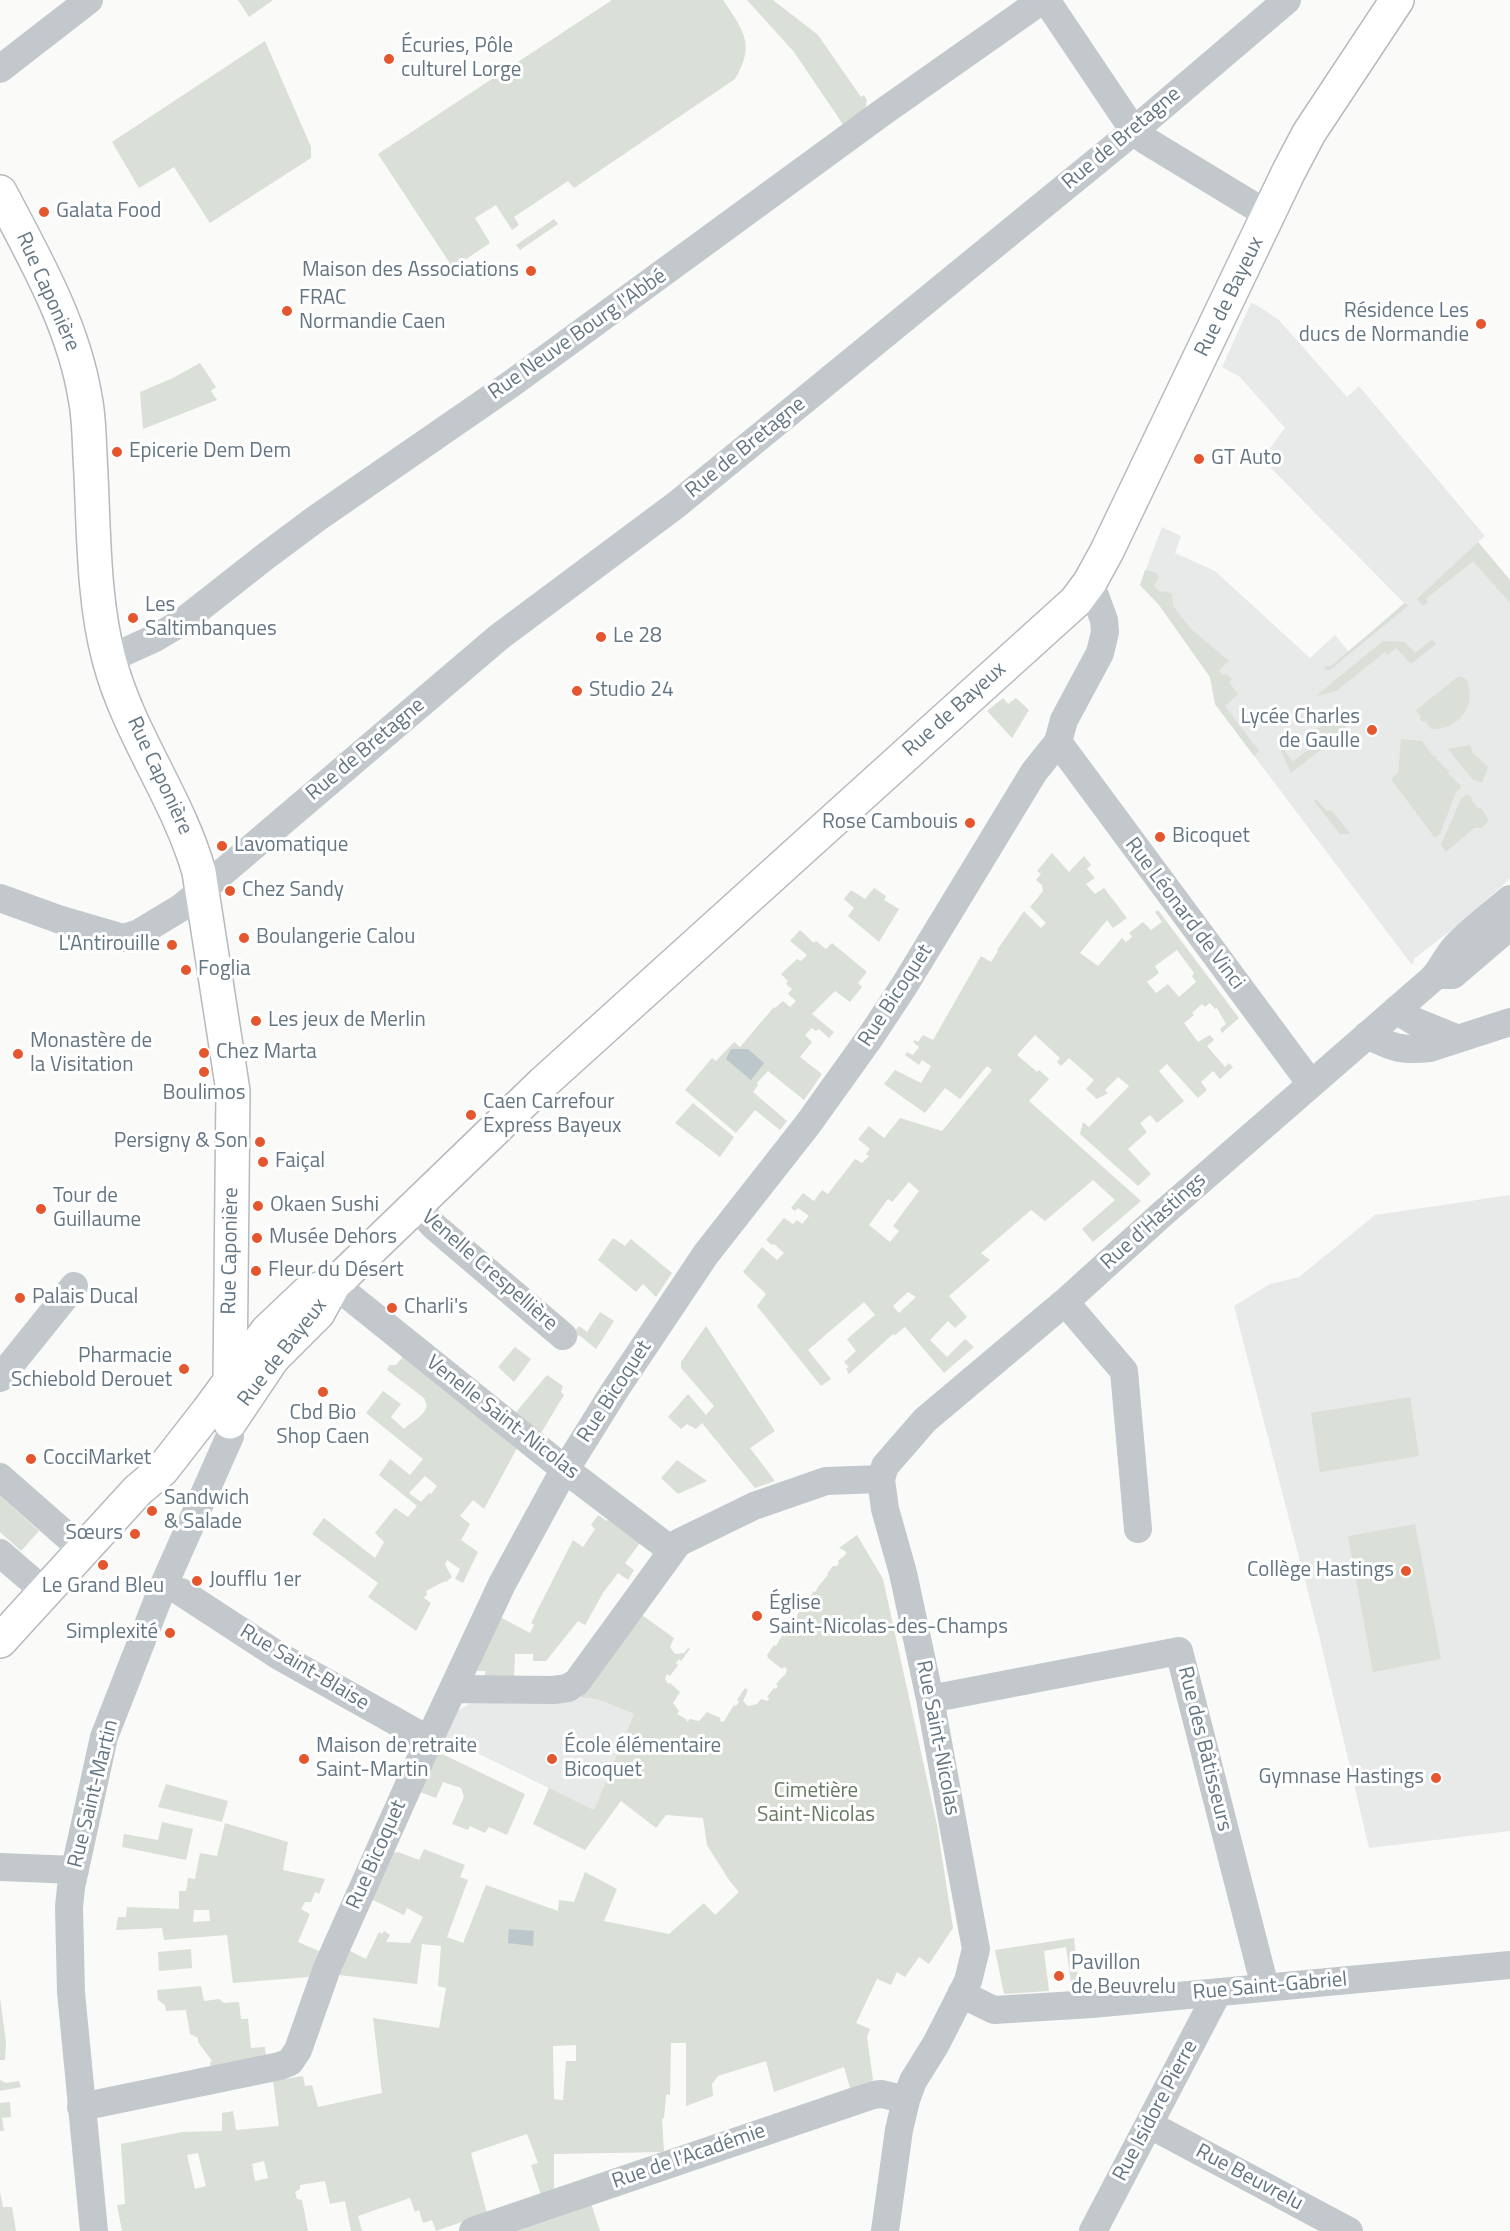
<!DOCTYPE html>
<meta charset="utf-8">
<style>
body{margin:0}
canvas{display:block;background:#fafaf8}
</style>
<canvas width="1510" height="2231"></canvas>
<script>
const ctx = document.querySelector('canvas').getContext('2d');
ctx.lineJoin = 'round';
function fill(path, color) {
  ctx.fillStyle = color;
  ctx.fill(path, 'evenodd');
}
function strokePath(path, color, width, dash) {
  ctx.strokeStyle = color;
  ctx.lineWidth = width;
  ctx.lineCap = dash ? 'butt' : 'round';
  ctx.setLineDash(dash || []);
  ctx.stroke(path);
}
function write(font, color, halo, rows, align = 'center') {
  ctx.font = font + ' "Titillium Web",sans-serif';
  ctx.lineWidth = 6;
  ctx.setLineDash([]);
  ctx.textBaseline = 'middle';
  ctx.strokeStyle = halo;
  ctx.fillStyle = color;
  for (const [text, x, y, turn = 0] of rows) {
    ctx.save();
    ctx.translate(x, y);
    ctx.rotate((+turn || 0) * Math.PI / 180);
    ctx.textAlign = isNaN(turn) ? turn : align;
    if (halo) ctx.strokeText(text, 0, 0);
    ctx.fillText(text, 0, 0);
    ctx.restore();
  }
}
fill(new Path2D(`
 M1251,303l9,4 19,13 68,77 12,-11 126,150 -7,6 32,38v299l-56,49 -39,30 -3,7 -197,-261 -5,-27 -51,-72 -19,-20 22,-58 19,9 -6,17 40,18 95,87 25,-23 14,17 55,-49 -142,-144 23,-31 -45,-51 -18,-10z
 M1510,1195v636l-141,17 -51,-217 -84,-325 36,-22 29,-7 76,-62z
 M495,1695l102,4 37,15 -40,96 -150,-73 13,-26 24,-14z`), '#e8e9e9');
fill(new Path2D(`
 M238,0h35l-24,17z
 M612,0h111c20,30 33,44 12,79l-161,109 -6,-7 -54,36 5,8 -7,5 -16,-25 -21,13 15,25 -37,25 -75,-114z
 M747,0h26l45,35 43,62 3,-2 3,5 -2,10 -21,16 -50,-74z
 M265,41l46,106v11l-101,65 -36,-56 -35,21 -27,-46z
 M554,219l4,5 -38,26 -4,-5z
 M200,363l16,24 -5,4 6,9 -74,29 -3,-37 33,-14z
 M1478,542l32,38v23l-37,-42 -47,38 2,3 -5,4 -6,-7z
 M1145,570l12,3 2,4 -5,9 6,6 6,-1 6,3 1,12 17,22 39,33 -10,9 4,5 3,-1 6,5 -3,3 9,12 -13,12 34,45 -5,5 -39,-52 -5,-27 -51,-72 -19,-20z
 M1405,603l3,3 -78,64h-5v-4h6z
 M1432,639l4,5 -25,20 -15,-16 -9,7 -2,-3 -49,39 -20,5 67,-55 22,1 10,11z
 M1459,676l7,3c12,26 -7,51 -35,50l-6,-8 -3,1 -2,-3 1,-2 -5,-7z
 M1003,698l5,6 8,-6 13,12 -17,28 -25,-27z
 M1330,715l13,1 3,14 -55,43 -10,-22 3,-1 9,12 31,-25 -7,-8 13,-8z
 M1401,739l21,2 10,14 5,2 -1,2 13,12 -1,2 12,12 1,3 -5,4 -16,42 -5,4 -44,-59 7,-6z
 M1470,745l3,8 15,14 -6,16 -10,-4 -24,-30z
 M1466,794l6,4 -1,2 8,9 2,-1 8,13 -8,7h-7l-28,24 -5,-7 20,-46z
 M1316,799l10,11 6,1 18,22 -1,1h-9l-26,-33z
 M1052,853l17,19 15,-16 7,9 -4,4 8,9 -9,6 9,10 9,-6 23,30 -14,10 -6,-8 -27,33 18,13 24,-28 4,4 6,-5 -3,-4 14,-11 8,8 11,-8 -7,-10 3,-2 81,108 -17,15 -2,-4 6,-5 -9,-16 -2,1 -5,-6 -5,4 -3,-3 -10,9 2,2 -10,8 14,19 12,-7 4,5 -7,6 18,21 4,-4 4,4 -13,12 -7,-8 -12,11 6,8 -9,8 -31,-34 -8,7 25,30 -27,22 -7,-8 -10,8 7,9 -19,17 23,25 -13,12 -58,-52 3,-12 6,5 40,-41 -11,-9 -13,13 3,3 -11,6 -11,-10 8,-9 -25,-22 -8,8 -4,-4 3,-4 -25,-23 -18,20 20,17 2,-2 10,9 -20,22 112,100 -48,41 -11,-13 33,-29 -22,-20 -48,41 -14,-11 -50,43 9,7 -41,36 18,21 -12,11 -7,-7 -18,19 17,17 18,-18 9,8 -30,26 -39,-46 -10,8 -2,-1 -44,40 -3,-5 3,-2 -5,-5 12,-11 -9,-12 28,-24 -11,-13 -56,48 23,29 -10,7 -64,-80 9,-12 -23,-22 19,-25 15,13 7,-7 -10,-9 -2,1 -6,-5 18,-22 9,6 4,-4 5,4 7,-8 -11,-8 -3,3 -4,-3 12,-15 11,8 8,-11 6,4 27,-35 7,4 7,-7 -3,-2 4,-5 -12,-10 11,-13 15,12 16,-20 42,13 50,-61 -5,-4 -27,33 -15,-11 -20,25 -41,-29 11,-14 26,13 10,-17 -9,-6 -3,5 -14,-10 2,-3 6,3 6,-8 -6,-5 2,-2 3,2 5,-7 10,5 48,-84 10,6 7,-11 -1,-1 27,-39 17,17 5,-5 -16,-16 13,-16 -1,-6 -6,-5 5,-6 -4,-3zM1177,950l17,23 -2,3 4,6 -17,15 -11,-13 -12,9 -9,-11 12,-9 -4,-7zM909,1182l10,9 -26,35 6,5 -9,11 -21,-17 19,-26 4,3zM908,1292l8,5 -17,16 -6,-7z
 M874,888l12,8 -2,4 15,9 -20,33 -31,-26 6,-8 -10,-9 7,-9 14,9z
 M800,930l14,13 2,-2 10,8 6,-6 35,29 -9,11 4,4 -12,15 -15,-11 -23,23 22,18 -5,6 -10,-9 -3,2 -4,-3 -7,7 7,7 -12,15 22,17 -18,26 -36,-29 -11,12 1,2 -5,7 34,29 -7,9 -25,-20 -19,23 -51,-43 27,-32 4,3 18,-19 6,5 34,-40 1,1 8,-7 7,6 6,-6 -8,-7 4,-5 -6,-5 2,-3 -7,-7 16,-15 4,2 6,-6 -17,-14z
 M693,1103l41,34 -14,20 -45,-34z
 M613,1238l12,8 6,-7 41,34 -16,24 -13,-13 -7,8 -38,-32z
 M600,1312l14,9 -18,28 -17,-14 -9,10 -3,-3 12,-16 8,6z
 M706,1326l69,105 -25,17 25,33 -20,7 -53,-65 -6,6 -9,-5 -6,5 -13,-12 20,-23 18,21 8,-9 -33,-38v-6z
 M515,1347l16,12 -17,23 -16,-15z
 M407,1352l114,89 -37,68 -11,-9 -13,16 10,8 -9,16 17,12 -15,31 -8,-4 5,-10 -13,-9 -2,5 7,12 -6,5 -1,-1 -19,10 1,3 -3,4 7,5 -15,28 -48,-34 10,-14 -66,-49 12,-16 51,40 9,-16 -9,-9 20,-25 13,9 9,-11 -38,-31 11,-16 20,16 13,-16 -57,-46 17,-22 18,13 -10,13 13,12c9,-9 18,-10 23,-23l-3,-8 -37,-28 2,-5h7zM425,1476l12,10 -6,8 -2,-1 -8,9 -12,-9z
 M547,1375l16,11 -2,6 3,3 -26,43 -26,-21z
 M1410,1397l9,59 -99,16 -9,-59z
 M677,1460l30,21 -29,13 -17,-16z
 M0,1496l39,35 -18,20 -21,-19z
 M611,1514l32,25 -18,24 9,7 -6,10 -10,-7 -15,20 -18,32 -7,-4 -32,40h-13v-7h-18l-1,24h-31l3,-7h-9l23,-54 30,16 4,-8 -3,-2 42,-83 10,7 12,-18 -4,-4 7,-10 9,6z
 M1415,1524l26,135 -68,13 -25,-136z
 M857,1535l26,44 54,246 16,103 -24,36 -10,-7 -14,20 -8,-5 -6,13 -14,-6 -21,44 14,6 -3,8 6,43 -23,8 -6,-21 -70,25 -8,-31 -48,15 -6,8 1,12 -27,10v-63h-15l-1,52 -3,-1 -1,3 -2,21 -2,1 2,33 -110,2v36l-13,5 -10,-30 7,-2 -11,-29 -56,19 16,60 -51,18 -4,-11 -9,3 -4,-13 -4,2 -5,-14 -52,18 4,15h-11l-6,-30 -15,3 -5,-23 -25,4v4l-5,3 2,7 5,1 6,31h-186l-5,-26 8,-1 -4,-60 61,-12 40,-1v-18l11,-2 3,19 43,-4 -6,-45 30,-5 2,10 7,-1 6,22 64,-14 -9,-75 66,10 7,-40 -8,-2 3,-40 -19,-2 -5,40 -78,-9 9,-25 18,9 13,-27 3,2 2,-3 6,4 -4,7 24,1 13,-26 -16,-9 -3,7 -33,-16 22,-46 5,-1 21,8 5,-11 41,16 -5,12 8,3 -21,57 16,6 23,-58 72,26 1,-11 15,2 11,-30 32,17 -13,32 65,13 35,-31 11,12 24,-23 -10,-12 -22,-35 -4,-27 -37,-3 -10,13 -35,-27 -36,49 -52,-26 16,-36 45,22 40,-96 -37,-15 -17,-1 62,-83 32,23 -4,9 5,7 9,-1 4,-5 2,1 -9,12 -2,-2 -3,4 2,2 -8,11 -3,-2 -2,5 3,5 2,-1 10,9 -7,11 6,8 -2,3 9,5 1,3 3,-3 9,2 8,-9 13,6 1,4 3,-1 10,-16 2,1 3,-4 -2,-2 8,-12 3,2 -5,11 5,5 9,-2 4,-5 7,2 1,-3 -2,-1 7,-9 2,1 2,-3 -2,-2 8,-9 1,1 2,-7 -3,-2 -2,2 -14,-11 -1,-3 7,-10 2,1 8,-14 2,1 8,-15 4,-2 -1,-1 7,-10 2,1 2,-3 -1,-2 7,-10 2,1 1,-4 11,-13 -1,-1 6,-8h4l2,-3 -1,-2 8,-7 -1,-3 -6,-3zM576,2045v16h-10l-3,39 -9,-1 -1,-53zM198,2153l8,33 -11,3 -8,-34zM264,2161l4,17 -13,3 -3,-17z
 M438,1752l87,42 -18,41 -18,-8 -4,6 -15,-7 -2,4 -16,-6 12,-27 -3,-9 -18,-6 -7,16 -16,-6z
 M166,1784l62,17 -6,21 -64,-15z
 M162,1822l31,7 -7,31 -64,-13 2,-13 34,6z
 M225,1823l63,19 -5,28 42,9 -6,15 -4,-2 -4,10h-6l-4,7 9,5 -12,28 21,9 -10,26 -76,6 -6,-48 -63,5 -2,-12 -46,2 2,-13h8l1,-10 52,2v-18h7l2,-13 7,1 5,-26 17,3zM194,1910h15l1,11 -17,1z
 M1074,1938l5,50 -7,1 -6,-42 -22,4 5,40 -45,3 -9,-44z
 M191,1949l1,19 -33,3 -1,-19z
 M201,1986l3,15 15,-2 5,4 15,-1 2,17h7l3,29 14,-1 1,11 -55,13 -1,-9 2,-1 -14,-19v-4l-8,-4 -4,-24 -20,1 -1,-6 -7,-5 -1,-10z
 M0,1998l6,44 -1,18h-5z
 M0,2080l6,3 13,-2 2,6 -21,4z
 M10,2102l1,15 -9,1 2,13h-4v-28z
 M0,2192l3,15h9l4,24h-16z
 M591,2203l9,28h-84z`), '#dadfd7');
fill(new Path2D(`
 M731,1049h17l16,14 -13,17 -25,-21z
 M509,1929l25,2 -1,15 -25,-3z`), '#bbc7cb');
const major = new Path2D(`
 M0,192c34,65 73,132 85,205 4,19 4,39 5,59 4,65 2,140 19,203 19,74 69,139 90,213l34,219 -3,289
 M230,1422l43,-64 45,-45 16,-29 10,-9 199,-192 533,-482 14,-19 17,-31 182,-380 20,-38 88,-133
 M0,1641l138,-151 24,-20 46,-59 59,-80 40,-38 27,-9`);
strokePath(major, '#b5babe', 36);
strokePath(new Path2D(`
 M1046,0l88,131 11,9 112,68 12,5
 M0,69l89,-69
 M109,659l46,-21 27,-16 84,-66 51,-38 194,-134 372,-272 159,-112
 M1058,742l253,342
 M0,898l58,21 65,19 16,-5 43,-26 317,-270 177,-132 448,-366 163,-139
 M1439,975h14l57,-49
 M1396,1010l18,11 42,17
 M1367,1035c26,13 34,16 63,13l80,-26
 M415,1206l20,21 128,109
 M334,1284l224,180 113,86
 M1065,1302l59,69 14,158
 M0,1378l74,-92
 M0,1477l83,73
 M0,1553l45,39
 M181,1592l98,64 150,84
 M453,1689l100,1 15,-2 9,-6 101,-139 76,-37 72,-25 55,-2
 M930,1699l249,-48 86,336
 M0,1867l75,3
 M961,1994l33,16 98,-6 418,-39
 M81,2107l199,-41 10,-4 8,-12 29,-82 102,-228 73,-156 55,-101 58,-93 91,-136 102,-130 63,-88 33,-50 130,-214 24,-30 6,-22 36,-67 5,-21 -1,-12 -14,-38
 M1150,2125l199,106
 M94,2231l-23,-239 -2,-85 2,-20 33,-150 58,-148 68,-153v-36
 M473,2231l400,-136 9,-1 24,6
 M885,2231l14,-101 7,-30 7,-19 23,-37 32,-63 8,-32 -46,-250 -27,-126 -18,-64 -4,-30 4,-13 40,-46 140,-118 96,-87 271,-236c9,-9 14,-22 23,-32 16,-17 36,-32 55,-48
 M1093,2231l125,-239`), '#c3c8cc', 28);
strokePath(major, '#fff', 33);
for (const [x, y, r, color] of [
 [389,59,6,"#e4572e"],
 [44,212,6,"#e4572e"],
 [531,271,6,"#e4572e"],
 [287,311,6,"#e4572e"],
 [1481,324,6,"#e4572e"],
 [117,452,6,"#e4572e"],
 [1199,459,6,"#e4572e"],
 [133,618,6,"#e4572e"],
 [601,637,6,"#e4572e"],
 [577,691,6,"#e4572e"],
 [1372,730,6,"#e4572e"],
 [970,823,6,"#e4572e"],
 [1160,837,6,"#e4572e"],
 [222,846,6,"#e4572e"],
 [230,891,6,"#e4572e"],
 [244,938,6,"#e4572e"],
 [172,945,6,"#e4572e"],
 [186,970,6,"#e4572e"],
 [256,1021,6,"#e4572e"],
 [204,1053,6,"#e4572e"],
 [18,1054,6,"#e4572e"],
 [204,1072,6,"#e4572e"],
 [471,1115,6,"#e4572e"],
 [260,1142,6,"#e4572e"],
 [263,1162,6,"#e4572e"],
 [258,1206,6,"#e4572e"],
 [41,1209,6,"#e4572e"],
 [257,1238,6,"#e4572e"],
 [256,1271,6,"#e4572e"],
 [20,1298,6,"#e4572e"],
 [392,1308,6,"#e4572e"],
 [184,1369,6,"#e4572e"],
 [323,1392,6,"#e4572e"],
 [31,1459,6,"#e4572e"],
 [152,1511,6,"#e4572e"],
 [135,1534,6,"#e4572e"],
 [103,1565,6,"#e4572e"],
 [1406,1571,6,"#e4572e"],
 [197,1581,6,"#e4572e"],
 [757,1616,6,"#e4572e"],
 [170,1633,6,"#e4572e"],
 [304,1759,6,"#e4572e"],
 [552,1759,6,"#e4572e"],
 [1436,1778,6,"#e4572e"],
 [1059,1976,6,"#e4572e"]
]) {
  const dot = new Path2D();
  dot.arc(x, y, r, 0, 2 * Math.PI);
  ctx.fillStyle = color;
  ctx.fill(dot);
  strokePath(dot, '#fff', 2);
}
write('21px', '#657683', '#fff', [
 ["Écuries, Pôle",401,47],
 ["culturel Lorge",401,71],
 ["Galata Food",56,212],
 ["Maison des Associations",519,271,"right"],
 ["FRAC",299,299],
 ["Normandie Caen",299,323],
 ["Résidence Les",1469,312,"right"],
 ["ducs de Normandie",1469,336,"right"],
 ["Epicerie Dem Dem",129,452],
 ["GT Auto",1211,459],
 ["Les",145,606],
 ["Saltimbanques",145,630],
 ["Le 28",613,637],
 ["Studio 24",589,691],
 ["Lycée Charles",1360,718,"right"],
 ["de Gaulle",1360,742,"right"],
 ["Rose Cambouis",958,823,"right"],
 ["Bicoquet",1172,837],
 ["Lavomatique",234,846],
 ["Chez Sandy",242,891],
 ["Boulangerie Calou",256,938],
 ["L'Antirouille",160,945,"right"],
 ["Foglia",198,970],
 ["Les jeux de Merlin",268,1021],
 ["Monastère de",30,1042],
 ["la Visitation",30,1066],
 ["Chez Marta",216,1053],
 ["Boulimos",204,1094,"center"],
 ["Caen Carrefour",483,1103],
 ["Express Bayeux",483,1127],
 ["Persigny & Son",248,1142,"right"],
 ["Faiçal",275,1162],
 ["Tour de",53,1197],
 ["Guillaume",53,1221],
 ["Okaen Sushi",270,1206],
 ["Musée Dehors",269,1238],
 ["Fleur du Désert",268,1271],
 ["Palais Ducal",32,1298],
 ["Charli's",404,1308],
 ["Pharmacie",172,1357,"right"],
 ["Schiebold Derouet",172,1381,"right"],
 ["Cbd Bio",323,1414,"center"],
 ["Shop Caen",323,1438,"center"],
 ["CocciMarket",43,1459],
 ["Sandwich",164,1499],
 ["& Salade",164,1523],
 ["Sœurs",123,1534,"right"],
 ["Collège Hastings",1394,1571,"right"],
 ["Joufflu 1er",209,1581],
 ["Le Grand Bleu",103,1587,"center"],
 ["Église",769,1604],
 ["Saint-Nicolas-des-Champs",769,1628],
 ["Simplexité",158,1633,"right"],
 ["Maison de retraite",316,1747],
 ["Saint-Martin",316,1771],
 ["École élémentaire",564,1747],
 ["Bicoquet",564,1771],
 ["Gymnase Hastings",1424,1778,"right"],
 ["Pavillon",1071,1964],
 ["de Beuvrelu",1071,1988]
], 'left');
write('21px', '#657683', '#fff', [
 ["Rue de Bretagne",1122,139,-40],
 ["Rue Caponière",47,292,66],
 ["Rue de Bayeux",1230,297,-64],
 ["Rue Neuve Bourg l'Abbé",578,335,-35],
 ["Rue de Bretagne",746,448,-39],
 ["Rue de Bayeux",955,710,-42],
 ["Rue de Bretagne",366,750,-40],
 ["Rue Caponière",159,776,65],
 ["Rue Léonard de Vinci",1184,914,53],
 ["Rue Bicoquet",896,996,-57],
 ["Rue d'Hastings",1154,1222,-42],
 ["Rue Caponière",231,1251,-89],
 ["Venelle Crespellière",489,1271,41],
 ["Rue de Bayeux",283,1353,-52],
 ["Rue Bicoquet",615,1392,-57],
 ["Venelle Saint-Nicolas",502,1418,38],
 ["Rue Saint-Blaise",304,1668,31],
 ["Rue Saint-Nicolas",937,1738,79],
 ["Rue des Bâtisseurs",1204,1749,76],
 ["Rue Saint-Martin",94,1794,-76],
 ["Rue Bicoquet",377,1855,-66],
 ["Rue Saint-Gabriel",1270,1987,-5],
 ["Rue Isidore Pierre",1156,2111,-62],
 ["Rue de l'Académie",689,2157,-19],
 ["Rue Beuvrelu",1249,2178,28]
]);
write('21px', '#687a64', '#fff', [
 ["Cimetière",816,1792],
 ["Saint-Nicolas",816,1816]
]);
</script>
